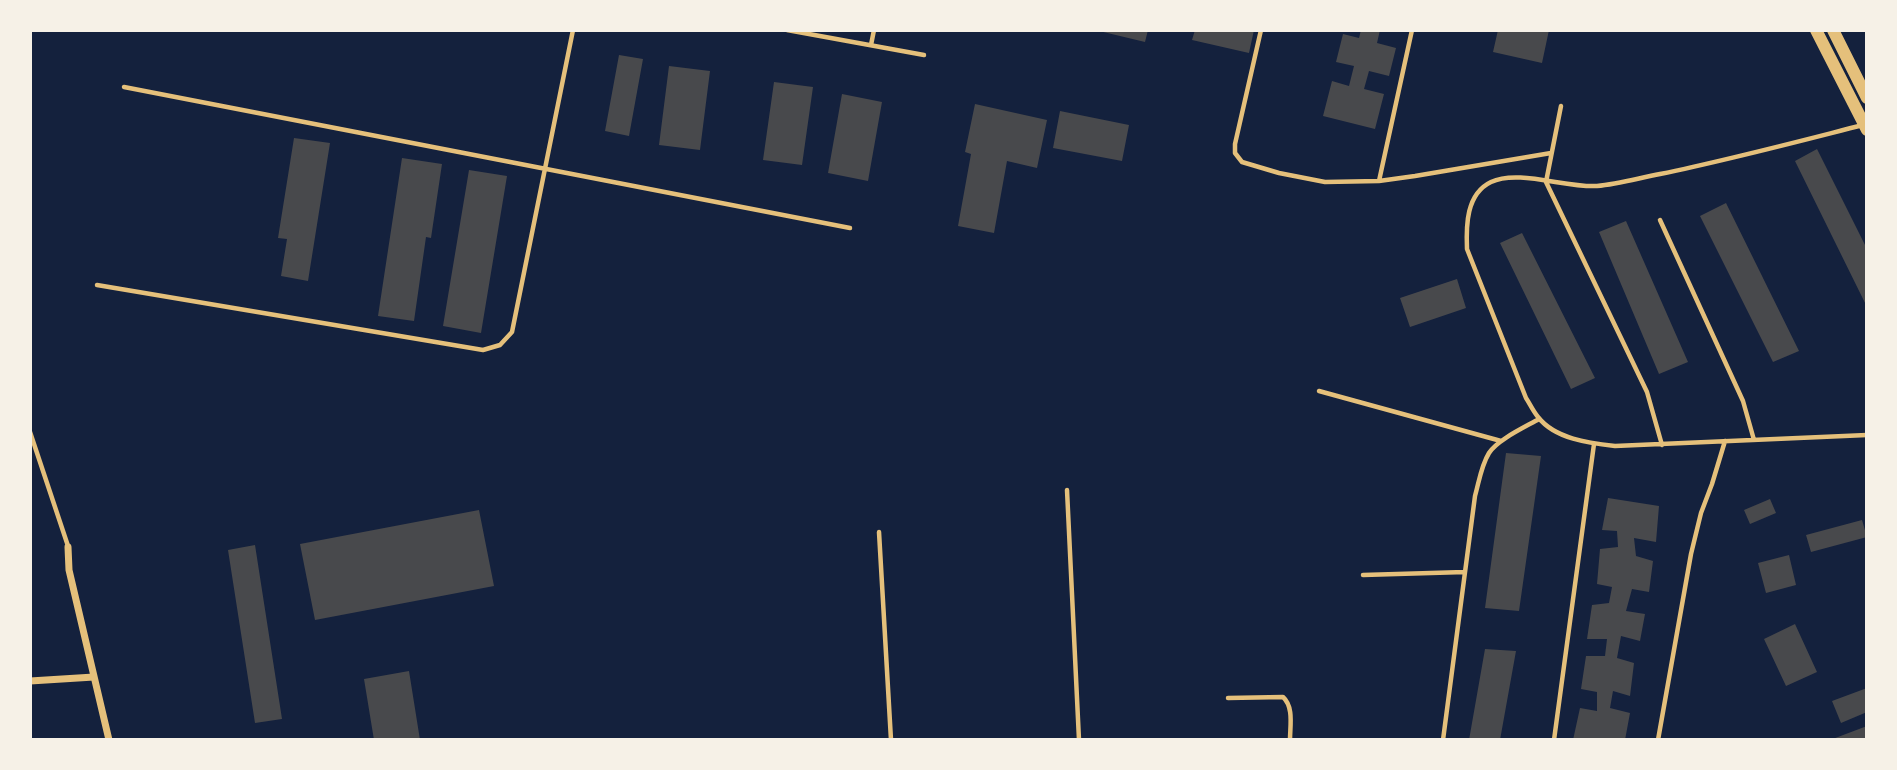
<!DOCTYPE html>
<style>
body{margin:0}
#map{position:relative;width:1897px;height:770px;overflow:hidden;background:#14213d;font-family:Rubik,sans-serif}
canvas{display:block}
.frame{position:absolute;inset:0;border:32px solid #f6f1e7;pointer-events:none}
</style>
<div id="map">
<canvas width="1897" height="770"></canvas>
<div class="frame"></div>
</div>
<script>
const ctx = document.querySelector('canvas').getContext('2d');
ctx.lineJoin = 'round';
function fill(path, color) {
  ctx.fillStyle = color;
  ctx.fill(path, 'evenodd');
}
function strokePath(path, color, width, dash) {
  ctx.strokeStyle = color;
  ctx.lineWidth = width;
  ctx.lineCap = dash ? 'butt' : 'round';
  ctx.setLineDash(dash || []);
  ctx.stroke(path);
}
fill(new Path2D(`
 M1095,30h53l-3,12z
 M1195,30h59l-5,23 -57,-13z
 M1361,30h19l-3,13 19,5 -7,28 -20,-5 -5,18 20,5 -9,35 -52,-13 9,-35 17,5 5,-20 -18,-4 7,-28 16,4z
 M1498,30h51l-7,33 -49,-11z
 M619,55l24,4 -14,77 -24,-5z
 M669,66l41,5 -10,79 -41,-5z
 M774,82l39,5 -11,78 -39,-5z
 M842,94l40,8 -14,79 -40,-8z
 M975,104l72,16 -10,48 -30,-7 -13,72 -36,-7 13,-72 -6,-2z
 M1060,111l69,14 -7,36 -69,-13z
 M294,138l36,5 -22,138 -27,-5 6,-37 -9,-1z
 M1817,149l50,100v58l-72,-146z
 M402,158l40,6 -11,74 -5,-1 -12,84 -36,-5z
 M469,170l38,6 -26,157 -38,-7z
 M1726,203l73,148 -26,11 -73,-146z
 M1626,221l62,141 -29,12 -60,-142z
 M1522,233l73,145 -24,11 -71,-146z
 M1457,279l9,29 -56,19 -10,-29z
 M1506,453l35,3 -22,155 -34,-3z
 M1608,498l51,8 -3,36 -22,-4 2,18 17,5 -4,31 -17,-3 -6,22 19,3 -5,27 -19,-5 -4,22 17,5 -4,33 -17,-5 -3,17 20,5 -5,27h-52l7,-32 17,3v-19l-16,-3 5,-33h19l2,-17h-20l5,-34 17,-2 3,-16 -15,-3 3,-35 18,-2 -1,-16 -15,-1z
 M1770,499l6,14 -26,11 -6,-14z
 M479,510l15,76 -179,34 -15,-76z
 M1862,520l5,17 -56,15 -5,-17z
 M255,545l27,174 -27,4 -27,-173z
 M1789,555l7,30 -30,8 -8,-30z
 M1795,624l22,48 -31,14 -22,-47z
 M1485,649l31,2 -16,89h-31z
 M409,671l11,69h-46l-10,-61z
 M1867,688v24l-26,11 -9,-22z
 M1867,726v14h-37z`), '#48494c');
strokePath(new Path2D(`
 M787,30l137,25
 M1261,30l-26,114v9l7,9 37,11 46,9 54,-1 36,-5 136,-23
 M871,45l3,-15
 M124,87l726,141
 M1561,106l-15,76 101,210 15,53
 M1863,125c-67,17 -135,35 -203,49 -21,4 -42,10 -63,12 -31,2 -79,-17 -106,-4 -25,12 -25,44 -24,67l59,149c4,6 7,13 12,19 17,22 51,26 77,29l252,-11
 M1379,181l33,-151
 M1660,220l83,181 11,39
 M97,285l386,65 17,-5 12,-13 61,-302
 M1319,391l182,50
 M30,432l38,114
 M1067,490l12,250
 M879,532l12,208
 M1363,575l102,-3
 M1228,698l55,-1c11,10 7,29 7,43
 M1443,740l32,-244c4,-14 6,-30 14,-43 8,-13 36,-26 50,-34
 M1554,740l40,-296
 M1658,740l33,-186 10,-41 11,-29 13,-43`), '#e5c07b', 4.5);
strokePath(new Path2D(`
 M68,547l1,23 40,170
 M30,681l64,-4`), '#e5c07b', 7);
strokePath(new Path2D(`
 M1816,30l51,100
 M1833,30l34,68`), '#e5c07b', 12);
</script>
